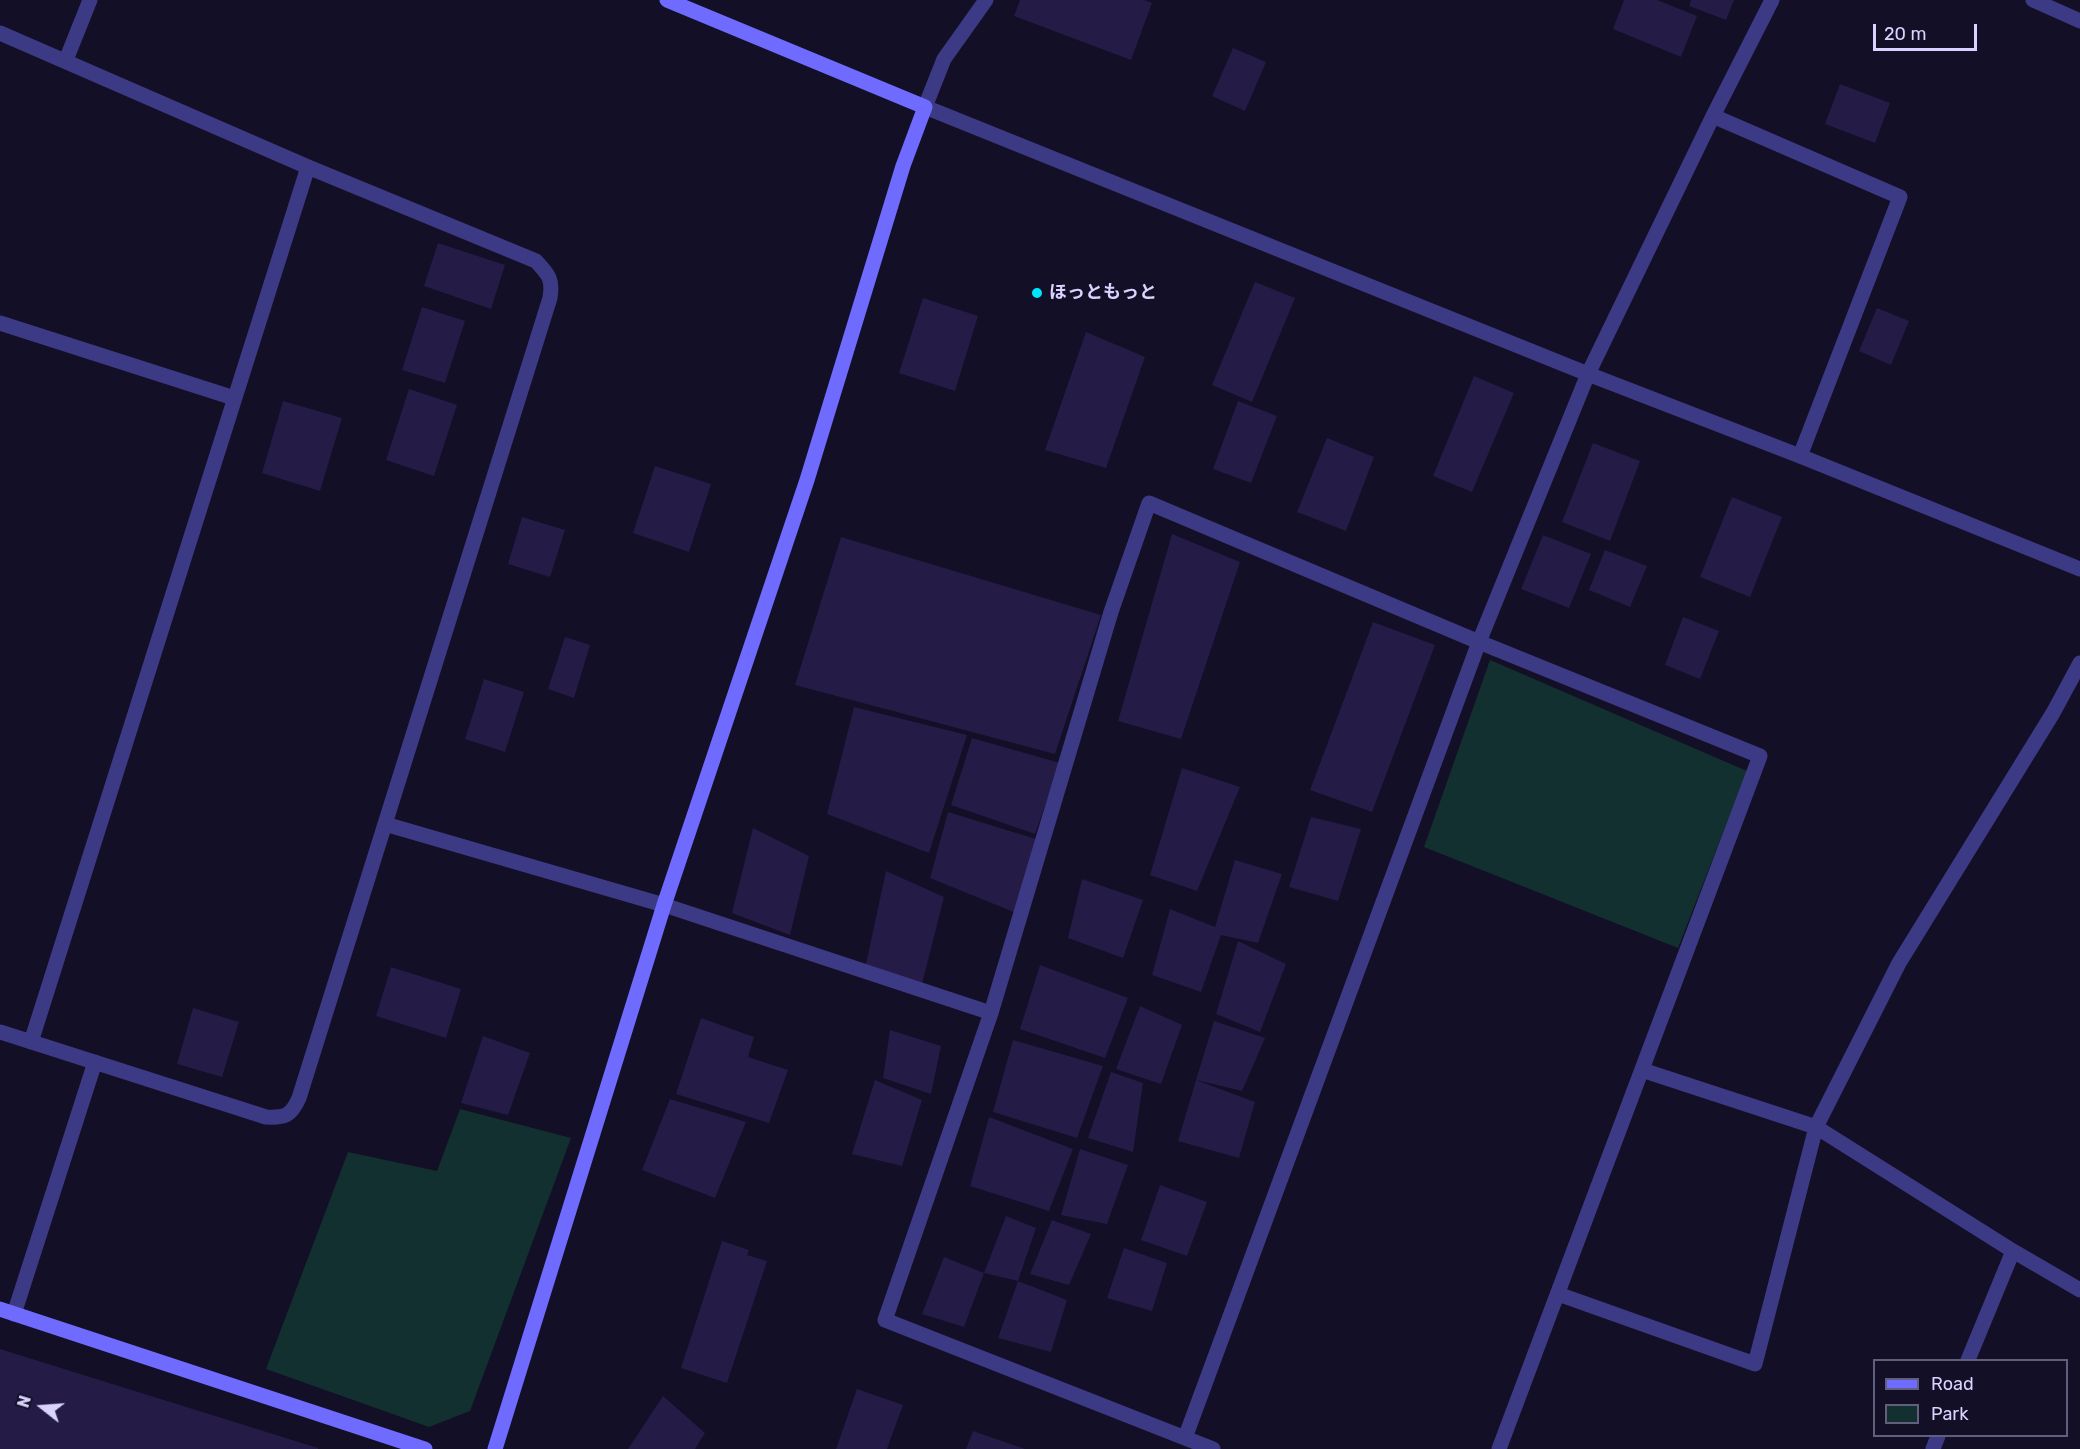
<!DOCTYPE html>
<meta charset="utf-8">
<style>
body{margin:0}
#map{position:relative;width:2080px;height:1449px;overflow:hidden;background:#130f26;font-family:Rubik,sans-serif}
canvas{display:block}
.legend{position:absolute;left:1873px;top:1359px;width:195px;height:78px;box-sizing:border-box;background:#130f26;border:2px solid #625e7d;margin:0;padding:8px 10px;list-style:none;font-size:18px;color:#d9d4ff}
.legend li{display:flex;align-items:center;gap:12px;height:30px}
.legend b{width:30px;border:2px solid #625e7d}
.north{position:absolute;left:12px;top:1377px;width:60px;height:60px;-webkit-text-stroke:4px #130f26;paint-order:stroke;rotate:287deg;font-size:16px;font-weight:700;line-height:24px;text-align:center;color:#d9d4ff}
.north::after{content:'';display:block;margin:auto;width:21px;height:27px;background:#d9d4ff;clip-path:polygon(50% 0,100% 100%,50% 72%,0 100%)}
.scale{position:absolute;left:1873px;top:24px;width:104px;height:27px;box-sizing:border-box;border:3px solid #d9d4ff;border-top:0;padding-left:8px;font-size:18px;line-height:21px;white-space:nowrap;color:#d9d4ff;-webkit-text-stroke:4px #130f26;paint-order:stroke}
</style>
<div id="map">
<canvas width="2080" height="1449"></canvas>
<ul class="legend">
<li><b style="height:8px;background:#6f6bff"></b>Road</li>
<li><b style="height:16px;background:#12302f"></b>Park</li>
</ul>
<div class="north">N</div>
<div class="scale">20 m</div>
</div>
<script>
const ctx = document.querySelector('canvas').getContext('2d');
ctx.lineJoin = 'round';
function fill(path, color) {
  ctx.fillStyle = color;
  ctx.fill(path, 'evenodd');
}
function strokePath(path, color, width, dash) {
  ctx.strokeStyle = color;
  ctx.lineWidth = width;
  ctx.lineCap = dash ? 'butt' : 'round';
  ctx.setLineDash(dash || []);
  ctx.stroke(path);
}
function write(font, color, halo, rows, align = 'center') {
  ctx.font = font + ' Rubik,"Noto Sans JP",sans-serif';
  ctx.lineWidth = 5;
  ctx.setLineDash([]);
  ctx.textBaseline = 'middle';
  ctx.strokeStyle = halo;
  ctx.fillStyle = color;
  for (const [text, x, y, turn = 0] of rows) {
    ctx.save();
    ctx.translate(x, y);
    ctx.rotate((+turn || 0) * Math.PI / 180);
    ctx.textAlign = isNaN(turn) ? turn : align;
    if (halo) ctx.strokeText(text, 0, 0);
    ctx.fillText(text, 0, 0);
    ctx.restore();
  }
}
fill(new Path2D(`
 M1490,660l257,111 -69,177 -254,-101z
 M460,1109l111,29 -101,273 -41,16 -163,-58 82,-217 89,19z`), '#12302f');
fill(new Path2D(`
 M1020,0h124l8,3 -21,57 -117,-44z
 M1624,0h33l40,16 -16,41 -68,-28z
 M1691,0h43l-8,20 -37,-14z
 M1233,48l33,14 -21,49 -33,-15z
 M1840,84l50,19 -15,40 -50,-19z
 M438,243l67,22 -14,44 -67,-23z
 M1255,282l40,16 -43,104 -40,-17z
 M923,298l55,18 -23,75 -56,-18z
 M422,307l43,14 -20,62 -43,-13z
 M1877,308l32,13 -18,44 -32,-14z
 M1086,332l59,25 -39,111 -61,-18z
 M1474,376l40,17 -42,99 -39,-16z
 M409,389l48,16 -23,71 -48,-16z
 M283,401l59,17 -22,73 -58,-18z
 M1238,401l39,15 -26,67 -38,-14z
 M1327,438l47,19 -28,74 -49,-19z
 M1593,443l47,18 -30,80 -48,-19z
 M655,466l56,18 -22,68 -56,-19z
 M1732,497l50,20 -32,80 -50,-20z
 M522,517l43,13 -15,47 -42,-13z
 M1172,534l68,28 -59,177 -63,-18z
 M1543,535l48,19 -22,54 -48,-19z
 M841,537l260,78 -46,139 -260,-69z
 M1605,550l42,16 -17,41 -41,-17z
 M1683,617l36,14 -19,48 -35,-14z
 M1373,622l62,23 -63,167 -62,-22z
 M565,637l25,8 -16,53 -26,-9z
 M484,679l40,13 -19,60 -40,-13z
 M854,707l113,28 -38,118 -102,-39z
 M972,738l88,25 -25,71 -84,-29z
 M1182,768l58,19 -43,104 -47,-16z
 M948,812l88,27 -20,74 -86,-35z
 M1311,817l50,12 -23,72 -49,-14z
 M753,828l56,28 -19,79 -58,-22z
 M1235,860l47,14 -24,69 -37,-8 -20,57 -49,-17 18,-66 45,18z
 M886,871l58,26 -22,87 -56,-20z
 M1082,879l61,21 -20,58 -55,-20z
 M1238,941l48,23 -26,68 -44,-18z
 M1040,965l88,33 -23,60 -85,-29z
 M391,967l70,22 -15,49 -70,-22z
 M1140,1006l42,19 -21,59 -45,-15z
 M193,1008l46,14 -17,55 -45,-13z
 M701,1018l53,19 -6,20 40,13 -19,53 -93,-29z
 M1214,1021l51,17 -23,53 -46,-11 59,22 -16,56 -61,-17 18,-61z
 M890,1030l51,16 -10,48 -48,-16z
 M483,1036l47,17 -22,62 -47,-12z
 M1013,1040l90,26 -26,72 -84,-26z
 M1111,1072l32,11 -10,69 -45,-14z
 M875,1080l47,20 -20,66 -50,-12z
 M670,1099l76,23 -31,76 -73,-28z
 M989,1117l84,32 -24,62 -79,-25z
 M1080,1149l48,16 -21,59 -46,-9z
 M1160,1185l47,17 -20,54 -46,-16z
 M1006,1216l30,12 -18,53 -34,-8z
 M1052,1220l39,14 -22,51 -39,-11z
 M722,1241l27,9 -2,5 20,6 -40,122 -46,-15z
 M1124,1248l43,15 -15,48 -45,-13z
 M944,1257l40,16 -20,54 -42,-13z
 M1018,1281l49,19 -16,52 -53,-14z
 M0,1349l318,99v1h-318z
 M857,1389l46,16 -16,44h-51z
 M663,1396l42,37 -10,16h-67z
 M973,1431l52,18h-59z`), '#241b47');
strokePath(new Path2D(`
 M1713,116l187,81 -100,259
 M1588,374l125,-258 59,-116`), '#3d3a85', 15);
strokePath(new Path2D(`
 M986,0l-42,59 -19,48 663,267 212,82 280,113
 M2033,0l47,21
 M0,33l308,134 228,94c13,14 17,18 14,37l-251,800c-8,18 -14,20 -33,19l-266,-85
 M66,60l24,-60
 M0,323l234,75
 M385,824l279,81 327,108
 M31,1042l277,-875
 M1642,1070l174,57 197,124 67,39
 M1558,1294l197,70 61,-237 83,-164 154,-250 27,-50
 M14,1314l81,-252
 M1968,1360l45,-109
 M1185,1438l294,-796 109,-268
 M1213,1449l-328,-129 106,-307 120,-401 38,-109 330,139 281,114 -261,693
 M1933,1449l5,-13`), '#3d3a85', 15);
strokePath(new Path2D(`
 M0,1309l425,140
 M495,1449l169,-544 143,-425 96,-314 22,-59 -258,-107`), '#6f6bff', 15);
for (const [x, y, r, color] of [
 [1037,293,6,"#00e5ff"]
]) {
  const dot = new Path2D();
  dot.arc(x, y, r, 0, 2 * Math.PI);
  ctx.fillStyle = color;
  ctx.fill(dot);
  strokePath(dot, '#130f26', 2);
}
write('bold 18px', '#d9d4ff', '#130f26', [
 ["ほっともっと",1049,293]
], 'left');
</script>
